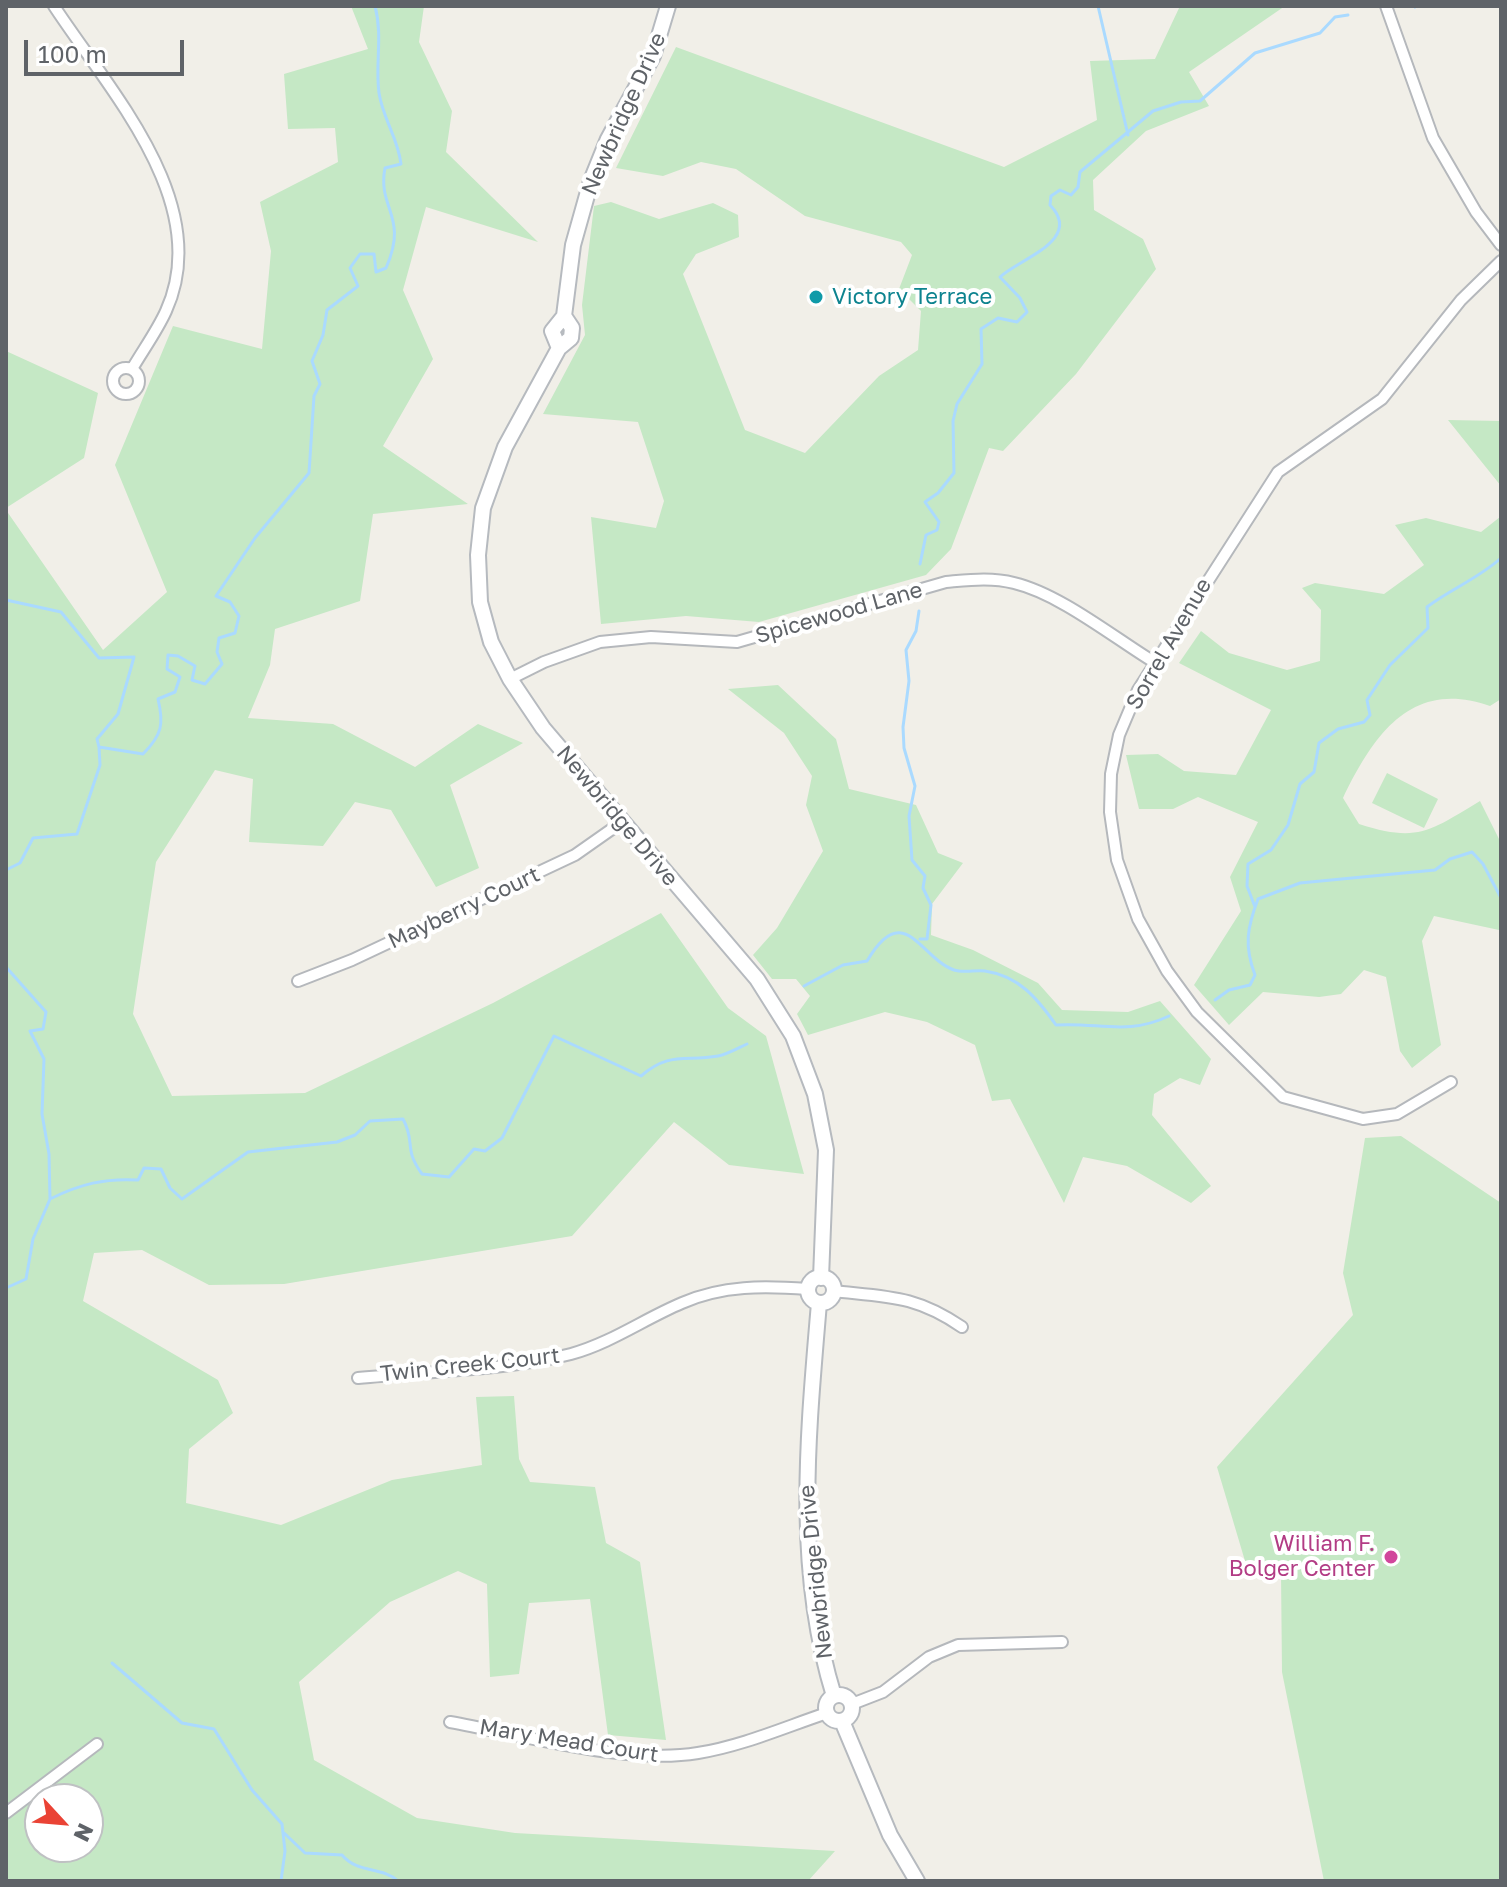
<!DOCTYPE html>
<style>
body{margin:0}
#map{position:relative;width:1507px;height:1887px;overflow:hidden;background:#f1efe8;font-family:"Golos Text",sans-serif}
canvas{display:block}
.frame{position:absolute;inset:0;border:8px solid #5f6368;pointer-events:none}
.north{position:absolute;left:24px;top:1783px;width:80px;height:80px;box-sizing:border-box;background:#fff;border:2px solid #bfc1c3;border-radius:50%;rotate:116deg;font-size:22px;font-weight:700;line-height:32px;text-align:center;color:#5f6368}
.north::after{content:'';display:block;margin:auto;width:28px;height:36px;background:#ea4335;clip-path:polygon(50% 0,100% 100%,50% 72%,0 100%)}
.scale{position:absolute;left:24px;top:40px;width:160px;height:36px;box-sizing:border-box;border:4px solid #5f6368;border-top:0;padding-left:10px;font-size:24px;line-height:28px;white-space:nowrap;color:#5f6368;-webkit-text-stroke:6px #fff;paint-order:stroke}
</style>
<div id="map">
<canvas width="1507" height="1887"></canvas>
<div class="frame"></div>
<div class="north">N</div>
<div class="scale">100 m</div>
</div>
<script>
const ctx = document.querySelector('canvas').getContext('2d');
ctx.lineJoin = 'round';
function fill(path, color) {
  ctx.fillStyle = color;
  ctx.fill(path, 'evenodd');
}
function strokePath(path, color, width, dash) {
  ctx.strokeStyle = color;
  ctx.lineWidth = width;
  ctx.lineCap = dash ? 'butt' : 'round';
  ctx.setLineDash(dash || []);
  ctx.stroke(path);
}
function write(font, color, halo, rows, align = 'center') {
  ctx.font = font + ' "Golos Text",sans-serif';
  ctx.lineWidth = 8;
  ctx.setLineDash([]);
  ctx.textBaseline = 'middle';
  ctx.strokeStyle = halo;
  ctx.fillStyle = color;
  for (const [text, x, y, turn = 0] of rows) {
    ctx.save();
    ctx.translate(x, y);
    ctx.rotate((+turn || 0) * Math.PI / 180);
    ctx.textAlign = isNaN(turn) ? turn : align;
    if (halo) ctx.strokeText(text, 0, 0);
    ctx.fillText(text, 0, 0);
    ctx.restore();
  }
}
fill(new Path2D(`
 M351,6h73l-5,36 33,69 -6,41 92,90 -112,-35 -23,83 30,69 -50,87 85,58 -95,10 -13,87 -85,28 -5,36 -22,53 85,6 82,43 63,-43 45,19 -73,42 29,83 -43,19 -45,-77 -36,-8 -32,44 -74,-4 4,-63 -38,-9 -59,92 -23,152 39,82 133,-3 188,-90 168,-90 67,95 38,28 38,138 -75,-9 -55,-43 -102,114 -288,48 -75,1 -67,-35 -48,3 -11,48 135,79 15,33 -44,36 -3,54 95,22 111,-45 90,-15 -6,-68 38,-1 5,63 11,23 65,5 11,56 34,19 26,178 -58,-5 -18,-136 -61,4 -10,71 -29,3 -3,-93 -29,-13 -68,31 -91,80 15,78 103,58 98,15 320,18 -27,30h-802v-1371l97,140 64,-58 -52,-127 58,-139 89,23 9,-98 -11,-49 78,-40 -3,-34 -47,1 -4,-55 84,-25zM40,1799h48v48h-48z
 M1180,6h105l-96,66 20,34 -63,25 -53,49 1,30 49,29 13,30 -80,105 -73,77 -14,-3 -38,101 -25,26 -167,47 -73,-6 -85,8 -10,-107 65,11 8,-27 -26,-79 -95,-8 42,-79 -3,-30 12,-99 17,-4 48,17 54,-16 25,12 1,22 -43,17 -13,20 62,156 60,23 74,-77 39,-26 3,-39 -22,-22 13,-34 -11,-13 -96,-26 -69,-47 -35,-7 -38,14 -47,-8 60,-121 328,120 93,-47 -7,-59 65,-2z
 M6,351l92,42 -14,65 -78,50z
 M1448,420l53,1v278l-11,7c-79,-28 -117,30 -147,92l16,26c59,19 71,7 121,-23l21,42v94l-2,-7 -65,-14 -12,25 19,104 -29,23 -12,-17 -14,-74 -22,-7 -23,24 -22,3 -56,-5 -34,33 -35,-40 47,-74 -11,-34 28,-55 -60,-25 -25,12h-34l-13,-54 32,-1 26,17 52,4 35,-65 -92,-47 22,-32 28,22 58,17 33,-9 1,-51 -19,-22 13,-5 69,11 40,-29 -29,-40 31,-7 55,14 19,-15 1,-31z
 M778,685l58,54 13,50 67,16 22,48 25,10 -31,41 -1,31 42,15 65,33 24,27 66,2 32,-11 51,58 -11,26 -20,-7 -26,16 -2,21 59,71 -20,17 -64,-37 -44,-9 -19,46 -54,-104 -18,2 -17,-56 -48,-23 -42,-10 -77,23 -11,-21 13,-18 -14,-17h-24l-19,-24 24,-27 46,-77 -17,-46 6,-29 -28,-43 -56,-44z
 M1387,773l51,26 -14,29 -52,-25z
 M1401,1136l100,67v678h-177l-42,-209 -1,-99 -18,3 -18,-15 -28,-94 136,-152 -10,-42 22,-135z`), '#c5e8c5');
strokePath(new Path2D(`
 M1098,6l30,129
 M1415,7l2,-1
 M920,564l6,-29 11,-5 2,-8 -14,-20 13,-9 16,-20 -1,-52 4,-17 25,-40 -1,-35 17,-11 19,4 10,-10 -7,-14 -20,-21c19,-18 84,-37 50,-72l1,-9 9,-6 11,5 7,-8 2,-15 73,-61 28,-9 19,-1 55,-48 65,-20 15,-16 13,-2
 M6,600l55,12 38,46 35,-1 -16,57 -21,25 2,8
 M919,611l-3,20 -10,19 3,31 -6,46 1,21 11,38 -6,30 3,44 13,16 -2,12 8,17 -4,34h-7
 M6,870l14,-7 13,-25 44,-4 23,-69 -1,-18 44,7c19,-19 21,-30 15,-55l17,-7 5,-15 -13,-8 1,-14 10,1 17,10 -3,14 13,4 17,-20 -5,-12 2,-14 16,-5 4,-17 -9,-14 -14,-6 39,-58 54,-65 5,-77 6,-12 -8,-23 11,-26 4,-25 31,-24 -8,-18 10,-14h14l2,18 10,-4c23,-52 -9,-59 -1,-100l16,-4c-3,-26 -18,-45 -22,-71 -4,-29 4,-57 -4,-87
 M1255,907l-8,-21 1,-22 23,-14 17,-25 12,-41 14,-12 5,-29 19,-14 26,-7 6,-7 -3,-15 23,-35 38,-37 -1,-21c24,-18 52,-29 74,-49
 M6,967l40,45 -3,17 -13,2 14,28 -2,55 7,40 1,45 -17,40 -7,40 -20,9
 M804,986l39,-21 24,-4c37,-63 53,-3 87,9 9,3 21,0 31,1 34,5 52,27 71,54 43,-3 71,11 113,-9
 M1215,1000l14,-10 21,-5 5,-10c-11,-29 -8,-47 3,-76l42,-16 135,-13 15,-11 22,-7 11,12 18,34
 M50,1199c30,-15 55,-21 88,-19l6,-12 17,1 9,19 12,11 66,-47 89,-10 18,-7 15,-14 33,-2c13,24 0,29 19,55l27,3 25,-28 11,2 17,-13 52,-102 87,40c29,-25 44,-14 77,-20 10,-2 20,-8 29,-12
 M6,1427v29
 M112,1663l70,60 32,6 38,61 30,34 3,27 -4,30
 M284,1833l21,20 37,2c16,19 39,11 56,26`), '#aadaff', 3);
const street = new Path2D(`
 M54,6c55,84 161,198 112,305 -9,20 -23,39 -34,58
 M1386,6l47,132 43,74 25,33
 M113 381a13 13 0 1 1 26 0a13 13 0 1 1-26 0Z
 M510,679l34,-17 56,-20 51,-5 86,5 209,-60c23,-2 45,-5 68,1 46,11 99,54 140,79
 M298,981l54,-21 223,-105 47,-33
 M1451,1082l-54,32 -34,5 -80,-22 -86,-85 -30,-41 -29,-52 -21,-59 -7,-48 1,-38 8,-39 19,-45 140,-218 104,-73 79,-99 40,-39
 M833,1291c55,6 82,4 129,36
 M358,1378c68,-7 147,-7 213,-24 40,-11 73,-35 111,-51 41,-18 82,-17 126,-14
 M852,1704l31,-12 46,-35 29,-12 104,-3
 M450,1722c73,13 176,43 248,31 44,-7 87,-26 129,-40
 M6,1813l91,-69`);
const secondary = new Path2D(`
 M564,316l8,12 -1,10 -12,10 -54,99 -22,61 -5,47 2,47 11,40 19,37 33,49 214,251 36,57 22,58 11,56 -5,128
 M559,348l-7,-17 12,-15 9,-71 18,-64 17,-42 45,-83 15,-50
 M808 1290a13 13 0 1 1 26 0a13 13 0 1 1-26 0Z
 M819,1303c-11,131 -25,264 15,393
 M826 1708a13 13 0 1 1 26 0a13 13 0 1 1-26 0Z
 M842,1721l48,114 27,46`);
strokePath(street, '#b5b8bc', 14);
strokePath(secondary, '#b6babf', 18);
strokePath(street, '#fff', 10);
strokePath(secondary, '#fff', 14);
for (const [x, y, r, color] of [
 [816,297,8,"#0f9aa8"],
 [1391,1557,8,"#d1479c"]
]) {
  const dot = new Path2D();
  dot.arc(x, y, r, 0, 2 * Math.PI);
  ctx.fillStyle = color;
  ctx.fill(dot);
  strokePath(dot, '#fff', 3);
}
write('22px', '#5f6368', '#fff', [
 ["Newbridge Drive",624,114,-66],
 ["Spicewood Lane",839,613,-16],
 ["Sorrel Avenue",1169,644,-60],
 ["Newbridge Drive",617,816,50],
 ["Mayberry Court",464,908,-25],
 ["Twin Creek Court",470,1365,-6],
 ["Newbridge Drive",816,1572,-96],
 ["Mary Mead Court",569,1741,9]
]);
write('22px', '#0d838f', '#fff', [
 ["Victory Terrace",832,297]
], 'left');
write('22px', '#b23c85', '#fff', [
 ["William F.",1375,1544],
 ["Bolger Center",1375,1569]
], 'right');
</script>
